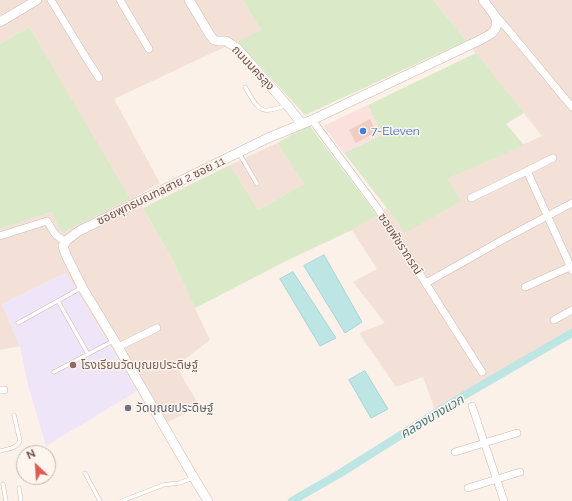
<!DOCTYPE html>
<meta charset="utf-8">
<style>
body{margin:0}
#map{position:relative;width:572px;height:501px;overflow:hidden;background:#fbf1e8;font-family:Raleway,sans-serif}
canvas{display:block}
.north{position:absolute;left:16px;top:445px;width:40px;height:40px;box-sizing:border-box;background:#fef5ef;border:1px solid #c7b5ae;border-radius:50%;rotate:335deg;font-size:11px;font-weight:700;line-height:16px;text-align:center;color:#75544d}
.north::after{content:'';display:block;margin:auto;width:14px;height:18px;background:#df5b54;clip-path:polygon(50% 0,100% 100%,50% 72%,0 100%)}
</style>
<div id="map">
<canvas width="572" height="501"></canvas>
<div class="north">N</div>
</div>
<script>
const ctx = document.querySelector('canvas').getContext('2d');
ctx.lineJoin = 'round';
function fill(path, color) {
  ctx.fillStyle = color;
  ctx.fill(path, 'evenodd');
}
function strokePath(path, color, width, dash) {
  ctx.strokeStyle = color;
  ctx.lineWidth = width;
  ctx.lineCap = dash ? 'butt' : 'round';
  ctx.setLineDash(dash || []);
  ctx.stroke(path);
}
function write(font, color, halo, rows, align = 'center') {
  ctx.font = font + ' Raleway,"Noto Sans Thai",sans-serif';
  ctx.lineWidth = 3;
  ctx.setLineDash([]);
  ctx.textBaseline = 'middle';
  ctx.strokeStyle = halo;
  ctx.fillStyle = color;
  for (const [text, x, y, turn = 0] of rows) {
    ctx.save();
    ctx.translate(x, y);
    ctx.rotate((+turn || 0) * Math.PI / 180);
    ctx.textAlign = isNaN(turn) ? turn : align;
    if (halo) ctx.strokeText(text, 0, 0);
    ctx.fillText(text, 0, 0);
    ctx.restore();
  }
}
fill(new Path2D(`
 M0,0h243l18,30 -147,69 46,84 -24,13 36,63 38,81 -34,26 24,41 -41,19 -93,-153 -64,31 18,42 -20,4v-121l51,-17 11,21 -33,-206 -29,17z
 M433,0h139v329l-137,81 -12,-33 -27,10 -37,-54 26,-10 -32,-41 24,-13 -25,-39 35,-22 18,25 42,-54 95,-43z
 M277,143l27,41 -46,26 -28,-45z`), '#f3e1d7');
fill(new Path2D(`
 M368,105l14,30 -38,18 -21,-27z`), '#fbe1dd');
fill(new Path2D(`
 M66,273l71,118 -91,55 -18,-61 -8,-39 -18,-42z`), '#eee5f8');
fill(new Path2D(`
 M243,0h190l33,41 -161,74 -68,-74 24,-11z
 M29,27l101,172 -68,34 -11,-21 -51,17v-185z
 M476,53l48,60 -18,11 18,21 -77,34 14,22 -56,32 -18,-25 -43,-55 38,-18 -14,-30z
 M309,125l68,90 -25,15 -64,30 -93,48 -23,-49 -29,-51 87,-43 28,45 46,-26 -27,-41z`), '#dae9c7');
const water = new Path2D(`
 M324,255l38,67 -17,11 -41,-67z
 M293,272l43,66 -16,8 -40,-67z
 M365,371l23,38 -17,9 -22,-38z`);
fill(water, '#bde5e4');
strokePath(water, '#a4d6d5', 1);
strokePath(new Path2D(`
 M292,501l47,-27 119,-75 114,-66`), '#bde5e4', 8);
fill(new Path2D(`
 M370,119l6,13 -20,11 -7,-13z`), '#f0ccc1');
const lane = new Path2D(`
 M245,87c14,23 14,29 42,18
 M239,153l18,31
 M58,301l30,53
 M18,323l63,-35
 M54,372l59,-31
 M0,451c7,-2 16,-2 20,-10l-6,-26
 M85,473l15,28
 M3,484l3,17
 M19,488l2,13
 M122,501l41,-16 16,-2 14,-5`);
const street = new Path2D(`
 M51,0l32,53 16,25
 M120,0l29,49
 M497,17l13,15 62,75
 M312,120l66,89 38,59 66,104
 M527,171l45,99
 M471,198l56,-27 26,-13
 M0,236l47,-15 8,13 10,8
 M426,283l78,-44 68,-36
 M525,287l47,-21
 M554,320l18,-10
 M118,347l39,-19
 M0,390h4
 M472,406l32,95
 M455,452l62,-19
 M468,488l52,-16`);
const secondary = new Path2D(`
 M189,0l21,35 4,5 4,1h8l11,7 50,57 15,19
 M0,22l37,-22
 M208,501l-14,-23 -80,-138 -32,-53 -16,-32 -3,-9 4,-6 12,-9 189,-93 44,-18 166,-79c4,-2 10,-5 14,-8 12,-12 -2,-23 -9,-33`);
strokePath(lane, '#cfb9b1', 4.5);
strokePath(street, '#cfb9b1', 8);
strokePath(secondary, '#d2b8af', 10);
strokePath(lane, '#fff', 3.5);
strokePath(street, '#fff', 7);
strokePath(secondary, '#fff', 9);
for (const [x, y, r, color] of [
 [363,131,4,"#3f7fe0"],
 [73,365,4,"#8d6e63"],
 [128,408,4,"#6b7280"]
]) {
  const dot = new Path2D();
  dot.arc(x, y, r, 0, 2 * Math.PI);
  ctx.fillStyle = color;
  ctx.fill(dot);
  strokePath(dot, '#fef5ef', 1.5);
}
write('12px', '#75544d', '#fef5ef', [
 ["ถนนนครลุง",253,68,47],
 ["ซอยพุทธมณฑลสาย 2 ซอย 11",161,191,-26],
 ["ซอยพัชราภรณ์",400,244,57]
]);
write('12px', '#366cbe', '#fef5ef', [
 ["7-Eleven",371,131]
], 'left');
write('12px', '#785e54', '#fef5ef', [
 ["โรงเรียนวัดบุณยประดิษฐ์",81,365]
], 'left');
write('12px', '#5b616d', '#fef5ef', [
 ["วัดบุณยประดิษฐ์",136,408]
], 'left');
write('italic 13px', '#417978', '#fef5ef', [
 ["คลองบางแวก",432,417,-31]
]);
</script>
